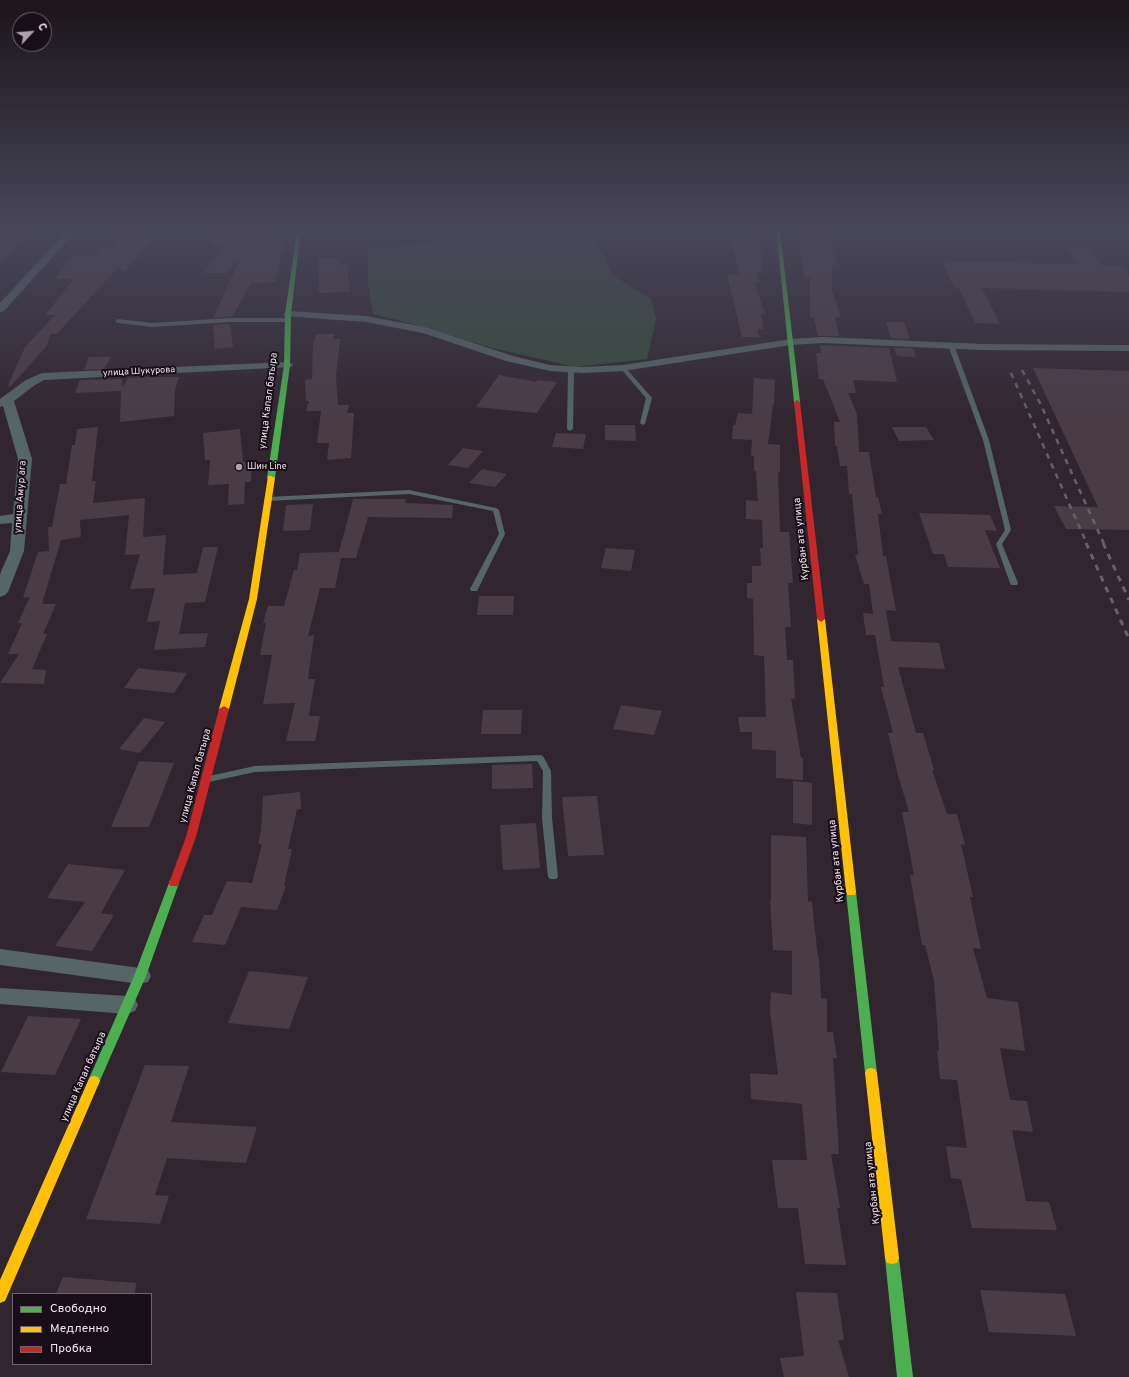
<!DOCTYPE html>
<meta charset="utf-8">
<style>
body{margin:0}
#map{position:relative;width:1129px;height:1377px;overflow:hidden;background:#312630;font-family:Overpass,sans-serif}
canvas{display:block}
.legend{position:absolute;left:12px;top:1293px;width:140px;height:72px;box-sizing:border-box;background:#180e17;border:1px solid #6f646e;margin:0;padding:5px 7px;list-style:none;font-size:12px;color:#f2e4f0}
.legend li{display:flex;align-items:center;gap:8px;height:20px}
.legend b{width:20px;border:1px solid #6f646e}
.north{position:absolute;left:12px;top:12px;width:40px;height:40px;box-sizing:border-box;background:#180e17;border:1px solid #6f646e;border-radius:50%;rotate:64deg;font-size:11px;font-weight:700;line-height:16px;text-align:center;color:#f2e4f0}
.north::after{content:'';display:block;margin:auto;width:14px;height:18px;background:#aea2ad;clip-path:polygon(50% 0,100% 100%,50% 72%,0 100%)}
</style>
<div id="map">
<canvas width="1129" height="1377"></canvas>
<ul class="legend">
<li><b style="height:5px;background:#4caf50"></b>Свободно</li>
<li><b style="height:5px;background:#ffc107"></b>Медленно</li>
<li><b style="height:5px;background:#c62828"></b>Пробка</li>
</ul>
<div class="north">С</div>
</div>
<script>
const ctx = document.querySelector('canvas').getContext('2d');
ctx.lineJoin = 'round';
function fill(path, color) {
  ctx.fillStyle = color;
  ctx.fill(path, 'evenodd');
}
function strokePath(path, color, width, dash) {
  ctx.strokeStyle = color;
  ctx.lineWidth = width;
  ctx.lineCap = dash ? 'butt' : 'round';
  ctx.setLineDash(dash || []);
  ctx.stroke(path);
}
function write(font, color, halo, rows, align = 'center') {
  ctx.font = font + ' Overpass,sans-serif';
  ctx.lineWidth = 4;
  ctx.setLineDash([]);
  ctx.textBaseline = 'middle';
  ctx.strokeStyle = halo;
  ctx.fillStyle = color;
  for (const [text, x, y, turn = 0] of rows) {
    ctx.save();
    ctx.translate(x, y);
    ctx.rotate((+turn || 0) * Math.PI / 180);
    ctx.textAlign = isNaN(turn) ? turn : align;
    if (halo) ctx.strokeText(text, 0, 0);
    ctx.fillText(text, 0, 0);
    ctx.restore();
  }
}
fill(new Path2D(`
 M463,230h94l39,10 16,35 39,24 5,20 -9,40 -72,8 -83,-19 -75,-23 -44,-11 -5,-30v-37l79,-5z`), '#374b3b');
fill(new Path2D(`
 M8,230h22l-30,33v-25z
 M143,230l-3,9h13l-29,33 -6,-5 -61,67h-6l-5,13 -36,40 -2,-2 17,-38 30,-32h-10l29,-36h-19l17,-23h21l8,-8h13l6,-17z
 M216,230h53l-2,10 17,-1 -9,43 -24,1 -18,33 -20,2 28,-61 -16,16h-22l22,-29 -13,1z
 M800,230h28l9,36 -5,-1v25l9,27h-6l4,19h-21l-4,-19h-4v-39h-5l-4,-19z
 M743,236h18v19h2l-1,18h-5l2,10h-4l10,31h-4l2,15h-6l3,8h-18l-15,-63 13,1 -9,-36h12z
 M1068,249l24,1 10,15h19l8,10v17l-147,-4 18,36 -25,-1 -16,-35 -5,-1 -12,-26 136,3z
 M319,258h21v7l7,-1 3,28 -31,1z
 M886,322h18l6,17 -19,-1z
 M230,324l3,23 -18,2 -2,-24z
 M317,334h18l-2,5h7l-4,38 2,28h11l-2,8h7l-3,45 -24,2 2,-17h-12l4,-32h-15l3,-10h-3l-1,-21 7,-1 1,-37z
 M820,345l69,3 8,34 -44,-2 3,13h-8l9,21 2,38h10l7,45h2l4,17h-4l5,42h3l10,55 -10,-1 5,31 48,2 6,26 -47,-2 18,66h7l11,37h-2l15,44h10l8,31 -4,-1 12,53h-3l11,52 -8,-1 14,50 31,4 7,49 -25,-3 10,52 17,1 6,31 -21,-2 14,71 23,1 8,28 -85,-2 -11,-49 -10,-1 -5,-32 21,2 -10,-68 -17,-1 -3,-29 2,1 -5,-70 -9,-36h-3l-12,-70h4l-12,-63h7l-11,-37 -10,-42h5l-12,-46h3l-9,-52h-9l-3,-22 10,1 -4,-30h-5l-9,-29h3l-6,-61h-3l-2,-28h-7l-3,-20h-2l-1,-24h6l-17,-43h-4l-3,-26h5z
 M894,348h19l3,9 -19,-1z
 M89,357h22l-7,12 -20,1z
 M1033,368l96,3v159l-63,-1 -12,-23 44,1z
 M499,375l37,7 2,-2 19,2 -20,31 -61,-6z
 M154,377h25l-4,13 -1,26 -54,6 1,-31 -46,2 5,-13 42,-1 1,8 5,-9z
 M754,378l21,2 -1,25h-1l-5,39 12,1v27h-2l2,60h9l4,51h-5l3,44h-6l2,33h6l2,39 -4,-1 10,60h2v22l-27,-2v-27l-24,-2v-17h-12l-2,-15h28l-2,-61 -10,-1 -1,-56 -6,-1v-15h5v-17h9l-1,-18h3l-1,-28 -16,-1v-19l12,1 -2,-30h-2v-15h-3l1,-16 -20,-1 1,-14h2l3,-12 14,1z
 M605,425h30l1,16 -31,-1z
 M98,427l-6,54h4l-3,22 52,-5 -2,39 23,-2 -3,40 34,-2 6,-26h15l-13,55 -20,1 -6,31 29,-1 -3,14 -51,3 6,-29 -13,1 8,-34 -25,1 10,-35 -15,1 4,-40 -49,5 1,17 -20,3 -19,64h14l-13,30h4l-15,35 14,1 -2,14 -44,-1 19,-29h-11l14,-31h-4l12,-26 -7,1 15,-46 11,-1 -1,-24h4l8,-43h6l6,-39h3l2,-16z
 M892,427h34l8,13 -35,1z
 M240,429l3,33h9l-1,20h-6l-1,22 -16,1 1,-21 -21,1 2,-25h-5l-2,-27z
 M556,433l30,1 -3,15 -31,-2z
 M463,448l20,3 -15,17 -20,-3z
 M482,469l25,5 -12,13 -26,-4z
 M353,499h53l-1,4 48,2 -1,13 -84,-1 -12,41h-15l-6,30h-15l-12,48 6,-1 -6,44h7l-6,37h11l-5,25h-29l9,-38 -32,1 9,-49h-12l6,-32h-3l5,-17h16l10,-36h3l3,-17 39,-1z
 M313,504l-3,26 -27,1 3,-26z
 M919,513l71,2 7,16 -12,-1 15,38 -52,-1 -4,-13h-11z
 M606,548l29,2 -4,21 -30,-3z
 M479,596h35l-1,19h-36z
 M138,668l17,2 32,3 -13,20 -50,-5z
 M621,705l41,6 -8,24 -41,-6z
 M483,710h39l-1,24h-40z
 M144,718l21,4 -25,31 -21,-4z
 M139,761l35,2 -25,64h-38z
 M532,764l1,24 -41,1v-24z
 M793,781l19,2v42l-19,-2z
 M300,792l1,17h-4l-9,40h4l-8,37h2l-9,24 -36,-3 -16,38 -33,-3 12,-27h8l15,-34 25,2 10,-39h-4l3,-14 2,-34z
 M597,796l7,59 -36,1 -6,-59z
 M536,823l4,45 -37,2 -3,-45z
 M771,835l35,2 2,64 4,1 6,56h1l2,40 6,1v33h6l4,26h-4l6,96h-8l9,54h-3l9,57 -41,-1 -7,-56h-20l-6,-48h35l-5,-56 -51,-5 -1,-26 28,2 -8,-64 1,-19 21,3v-44l-19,-1 -3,-50h1z
 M68,864l57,6 -24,43 13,2 -22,36 -37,-5 30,-44 -38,-4z
 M249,971l59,6 -19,52 -61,-6z
 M28,1016l53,3 -26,56 -54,-3z
 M145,1065l44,1 -18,56 86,5 -11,36 -79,-5 -12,37 14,1 -9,28 -74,-5z
 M63,1277l73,6 -1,11h-79z
 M980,1290l85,4 11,42 -87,-4z
 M796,1292l41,1 7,47h-6l11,37h-65l-4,-19 24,-2z`), '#4a3c45');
fill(new Path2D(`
 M373,230l14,1 -2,1 -86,2 -2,-1 2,-1z
 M230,318h58l3,2 -3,2h-58l-78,5 -34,-4 -3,-2 3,-2 34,4z
 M951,343l3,2 35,95 22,90 -9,14 16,39 -1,2h-6l-1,-2 -14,-39 9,-14 -22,-90 -35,-95z
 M621,367h4l27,31 -7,26 -2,1 -3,-2 6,-25 -25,-29z
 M571,368l3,2 -1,59 -3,2 -3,-2 1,-59z
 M409,490l87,18 3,2 6,24 -28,57h-6l-1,-2 29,-55 -6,-23 -84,-17 -142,7 -3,-2 3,-2z
 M540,755l3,1 8,15 1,47 6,59 -2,2h-6l-2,-2 -6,-59 1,-47 -6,-10 -282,11 -46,10 -4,-3 4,-3 46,-10z`), '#566566');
fill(new Path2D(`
 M67,230h10l-73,81 -4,1v-9z
 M288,311l78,5 59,11 88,29 37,9 32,2 41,-2 168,-26 32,-2 159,7 147,1v6l-147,-1 -159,-7 -32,2 -168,26 -41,2 -32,-2 -44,-10 -83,-28 -57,-11 -82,-6 -1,-2z
 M287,362l4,1 2,2 -2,2 -247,13 -9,5 -21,16 18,58 -8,92 -16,41 -3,3 -5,2v-23l10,-23 2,-28 -12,1v-8l13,-2 5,-55 -15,-53 -3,1v-8l26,-19 16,-7z
 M0,949l140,19 8,2 3,6 -3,6 -8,2 -140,-19z
 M0,988l127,8 8,3 3,6 -3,6 -8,3 -127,-10z`), '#566566');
fill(new Path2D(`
 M297,230h4l-10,84 -1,51 -15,113 -4,2 -4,-2 17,-113 1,-51z
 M776,230h4l20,172 -3,2 -3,-2z
 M174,879l4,1 1,3 -33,93 -48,109 -4,1 -4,-1 -2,-4 46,-105 35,-93 1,-3z
 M851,888l4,1 1,3 21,181 -2,4 -4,1 -4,-1 -2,-4 -19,-181 1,-3z
 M892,1252l5,1 2,5 14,119h-16l-12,-119 2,-5z`), '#4caf50');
fill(new Path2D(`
 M268,476h3l4,2 -18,121 -28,110 -5,3 -5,-3 30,-110z
 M821,616l4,3 31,273 -1,3h-8l-1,-3 -29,-273z
 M871,1068l4,1 2,4 22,185 -2,5 -5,1 -5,-1 -2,-5 -20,-185 2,-4z
 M94,1076l4,1 2,4 -95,220 -5,2v-23l88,-199 2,-4z`), '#ffc107');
fill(new Path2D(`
 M797,400l3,2 25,217 -4,3 -4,-3 -23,-217z
 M224,706l5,3 -33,128 -17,46 -1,3h-8l-1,-3 17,-46 33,-128z`), '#c62828');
strokePath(new Path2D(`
 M1022,370l18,33 64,141
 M1011,373l76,171`), '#616368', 2.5, [5.5, 5.5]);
strokePath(new Path2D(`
 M1086,543l43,96
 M1103,543l26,57`), '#616368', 3, [6, 6]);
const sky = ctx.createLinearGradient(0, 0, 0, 423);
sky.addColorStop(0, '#1b151a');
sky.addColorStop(0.54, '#484759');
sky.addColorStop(1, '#48475900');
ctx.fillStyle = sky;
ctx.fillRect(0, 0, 1129, 423);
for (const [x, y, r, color] of [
 [239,467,4,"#aea2ad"]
]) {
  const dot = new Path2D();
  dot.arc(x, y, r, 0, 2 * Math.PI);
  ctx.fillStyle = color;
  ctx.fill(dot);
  strokePath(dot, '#180e17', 1.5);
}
write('9px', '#f2e4f0', '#180e17', [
 ["улица Шукурова",139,372,-3]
]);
write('9px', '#f2e4f0', '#180e17', [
 ["Шин Line",247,467]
], 'left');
write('10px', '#f2e4f0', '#180e17', [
 ["улица Капал батыра",269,401,-83],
 ["улица Амур ага",21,497,-86],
 ["Курбан ата улица",802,539,-96],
 ["улица Капал батыра",196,776,-75],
 ["Курбан ата улица",837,861,-96],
 ["улица Капал батыра",84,1077,-66],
 ["Курбан ата улица",873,1183,-96]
]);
</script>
